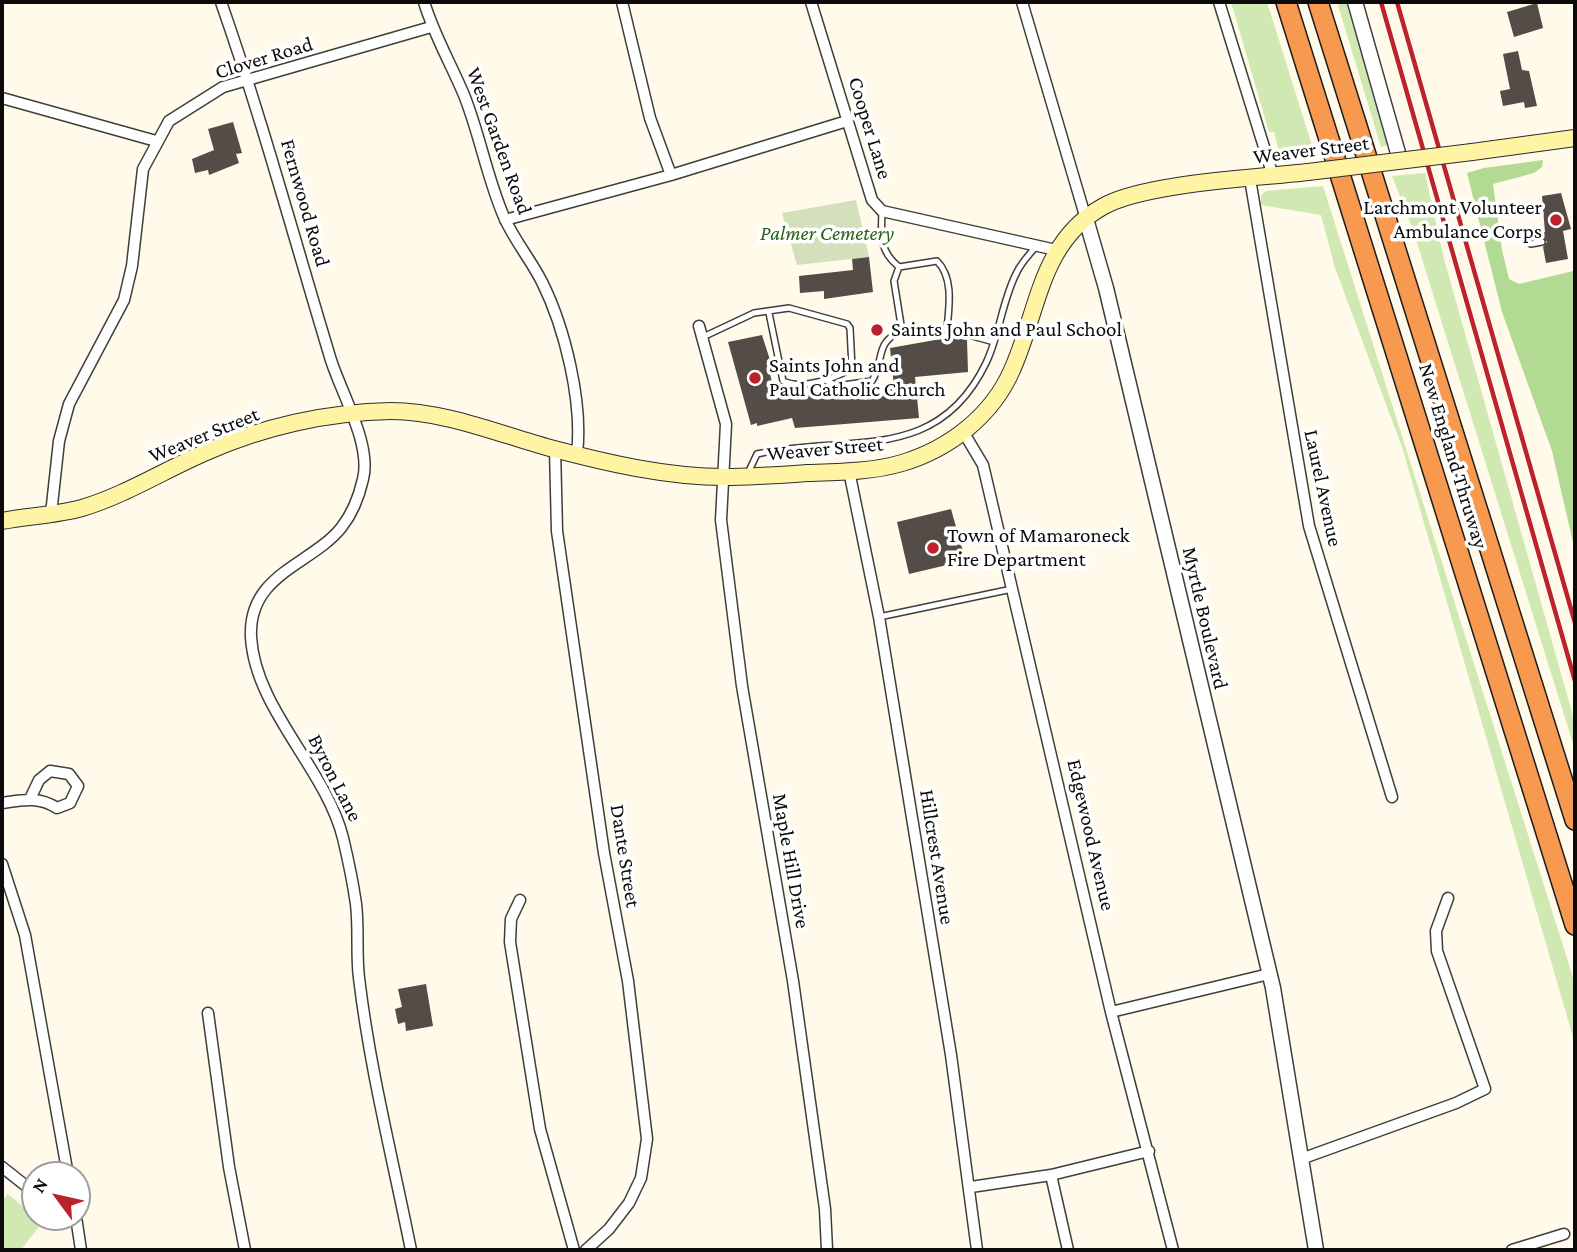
<!DOCTYPE html>
<style>
body{margin:0}
#map{position:relative;width:1577px;height:1252px;overflow:hidden;background:#fffae9;font-family:"Crimson Pro",serif}
canvas{display:block}
.frame{position:absolute;inset:0;border:4px solid #0b0b0b;pointer-events:none}
.north{position:absolute;left:21px;top:1161px;width:70px;height:70px;box-sizing:border-box;background:#fff;border:2px solid #9d9d9d;border-radius:50%;rotate:303deg;font-size:19px;font-weight:700;line-height:28px;text-align:center;color:#0b0b0b}
.north::after{content:'';display:block;margin:auto;width:24px;height:32px;background:#bd212b;clip-path:polygon(50% 0,100% 100%,50% 72%,0 100%)}
</style>
<div id="map">
<canvas width="1577" height="1252"></canvas>
<div class="frame"></div>
<div class="north">N</div>
</div>
<script>
const ctx = document.querySelector('canvas').getContext('2d');
ctx.lineJoin = 'round';
function fill(path, color) {
  ctx.fillStyle = color;
  ctx.fill(path, 'evenodd');
}
function strokePath(path, color, width, dash) {
  ctx.strokeStyle = color;
  ctx.lineWidth = width;
  ctx.lineCap = dash ? 'butt' : 'round';
  ctx.setLineDash(dash || []);
  ctx.stroke(path);
}
function write(font, color, halo, rows, align = 'center') {
  ctx.font = font + ' "Crimson Pro",serif';
  ctx.lineWidth = 7;
  ctx.setLineDash([]);
  ctx.textBaseline = 'middle';
  ctx.strokeStyle = halo;
  ctx.fillStyle = color;
  for (const [text, x, y, turn = 0] of rows) {
    ctx.save();
    ctx.translate(x, y);
    ctx.rotate((+turn || 0) * Math.PI / 180);
    ctx.textAlign = isNaN(turn) ? turn : align;
    if (halo) ctx.strokeText(text, 0, 0);
    ctx.fillText(text, 0, 0);
    ctx.restore();
  }
}
fill(new Path2D(`
 M1231,2h36l48,153 -28,3 -7,-3 -6,-23h-5z
 M1337,2h9l42,143 -7,2z
 M1425,173l19,86 131,464v27l-162,-520 -21,-54z
 M1323,186l249,788 3,12v58l-173,-597 -67,-179 -14,-53 -60,-10v-10l5,-4z
 M8,1194l27,23 9,3 -23,30h-19v-49z`), '#d0e9b3');
fill(new Path2D(`
 M1543,160l-1,7 -8,6 -41,11 9,66 7,29 10,5 54,-13 2,7v273l-23,-100 -50,-139 -35,-139 17,-5z`), '#b3da92');
fill(new Path2D(`
 M856,200l13,57 -72,8 -15,-52z`), '#d4e0bb');
fill(new Path2D(`
 M1537,3l6,25 -29,9 -7,-25z
 M1518,51l4,19 7,1 8,35 -12,2 -1,-6 -21,4 -3,-15 10,-2 -7,-35z
 M233,122l9,31 -6,1 3,9 -30,12 -1,-5 -13,3 -3,-14 22,-9 -6,-21z
 M1561,193l10,36 -8,2 5,28 -22,4 -3,-16 4,-5 -7,-9 5,-1 -3,-36z
 M869,257l4,35 -49,7v-8l-24,2 -1,-17 54,-6 -1,-11z
 M762,335l8,25h-3l8,36 119,-9 -4,-39 62,-11 15,3 1,32 -53,5 4,41 -124,10 -3,-10 -35,8v-3l-6,2 -23,-83z
 M951,509l13,46 -15,3 2,6 -42,10 -12,-52z
 M426,984l7,42 -27,5 -1,-9 -7,2 -3,-15 7,-2 -4,-18z`), '#544c47');
const service = new Path2D(`
 M882,211c-1,24 -3,40 17,56
 M1531,244l11,-2
 M947,329c2,-22 7,-51 -10,-68l-38,6 -5,14 8,50 17,4 28,-6 47,13
 M703,337l51,-24 35,-5 58,16 3,4 2,40c-17,11 -50,22 -69,13l-14,-68
 M826,380l10,6 36,-5c13,-21 2,-39 30,-50
 M748,473l9,-19c91,-20 180,11 229,-91 14,-29 16,-63 31,-91 4,-9 13,-18 19,-26
 M879,617l133,-28`);
const minor = new Path2D(`
 M221,2c41,117 73,236 109,355 10,34 42,87 33,122 -4,18 -10,34 -22,49 -30,37 -93,46 -90,109 4,72 75,132 92,201 5,21 10,45 13,66 3,25 0,50 3,74 11,92 34,182 52,272
 M424,2c10,33 27,62 40,93 16,40 23,83 40,122 10,23 27,43 38,65 23,46 41,121 35,171
 M622,2l28,116 21,57
 M811,2l61,198 10,11 174,39
 M1022,2l64,217
 M1219,2l54,174
 M2,98l154,43
 M1250,179l59,347 83,271
 M505,220l166,-45 176,-54
 M699,326l27,98 -5,96 21,166 51,295 32,228 2,41
 M964,433l19,32 128,547 62,238
 M555,449l2,82 47,322 24,128 19,158 -6,39 -12,25 -20,26 -23,21
 M849,471l30,146 72,438 26,195
 M51,514l8,-73 10,-37 55,-104 8,-34 11,-97 26,-48 54,-34 208,-60
 M2,803c20,-3 37,-7 55,5l13,-5 8,-17 -9,-12 -19,-3 -11,9 -9,19
 M2,864l23,71 43,240
 M520,900l-9,19 -1,23 30,187 34,121
 M1111,1012l158,-38
 M208,1013l21,154 16,83
 M1301,1159l155,-56 29,-14 -48,-138 -1,-20 12,-33
 M2,1167l33,26
 M1051,1175l17,75
 M971,1187l80,-12 98,-24
 M76,1217l5,33
 M1512,1250l52,-16`);
const tertiary = new Path2D(`
 M1355,2l45,158
 M1086,219l20,69 167,700 43,262`);
const secondary = new Path2D(`
 M1472,152l103,-14
 M2,521c26,-5 55,-6 80,-13 43,-13 81,-37 122,-55 57,-26 124,-41 187,-42 53,0 108,23 159,37 57,15 116,29 175,29 27,0 54,-2 82,-4 31,-1 65,-1 95,-10 47,-14 90,-47 110,-93 27,-60 28,-129 92,-164 42,-23 153,-28 204,-34`);
const motorway = new Path2D(`
 M1286,2l289,923
 M1318,2l257,818`);
strokePath(service, '#3e3e3e', 8);
strokePath(minor, '#3e3e3e', 13);
strokePath(tertiary, '#3e3e3e', 17);
strokePath(secondary, '#2d2d2d', 18);
strokePath(motorway, '#1c1c1c', 22);
strokePath(service, '#fff', 5);
strokePath(minor, '#fff', 10);
strokePath(tertiary, '#fff', 14);
strokePath(secondary, '#fff3a4', 16);
strokePath(motorway, '#f7994f', 19);
strokePath(new Path2D(`
 M1381,2l194,679
 M1397,2l178,621`), '#bd212b', 4.5);
const secondaryBridge = new Path2D(`
 M1308,172l164,-20`);
strokePath(secondaryBridge, '#2d2d2d', 18, []);
strokePath(secondaryBridge, '#fff3a4', 16);
for (const [x, y, r, color] of [
 [1556,220,7,"#bd212b"],
 [877,330,7,"#bd212b"],
 [755,378,7,"#bd212b"],
 [933,548,7,"#bd212b"]
]) {
  const dot = new Path2D();
  dot.arc(x, y, r, 0, 2 * Math.PI);
  ctx.fillStyle = color;
  ctx.fill(dot);
  strokePath(dot, '#fff', 2.5);
}
write('21px', '#0b0b0b', '#fff', [
 ["Clover Road",264,58,-17],
 ["Cooper Lane",870,128,73],
 ["West Garden Road",499,141,70],
 ["Weaver Street",1311,150,-7],
 ["Fernwood Road",305,203,74],
 ["Weaver Street",204,435,-22],
 ["Weaver Street",825,449,-5],
 ["New England Thruway",1453,456,73],
 ["Laurel Avenue",1323,488,78],
 ["Myrtle Boulevard",1205,618,77],
 ["Byron Lane",335,778,63],
 ["Edgewood Avenue",1091,835,77],
 ["Dante Street",625,856,81],
 ["Hillcrest Avenue",937,857,81],
 ["Maple Hill Drive",791,861,80]
]);
write('21px', '#0b0b0b', '#fff', [
 ["Larchmont Volunteer",1542,208,"right"],
 ["Ambulance Corps",1542,232,"right"],
 ["Saints John and Paul School",891,330],
 ["Saints John and",769,366],
 ["Paul Catholic Church",769,390],
 ["Town of Mamaroneck",947,536],
 ["Fire Department",947,560]
], 'left');
write('italic 21px', '#2b631b', '#fff', [
 ["Palmer Cemetery",827,234]
]);
</script>
